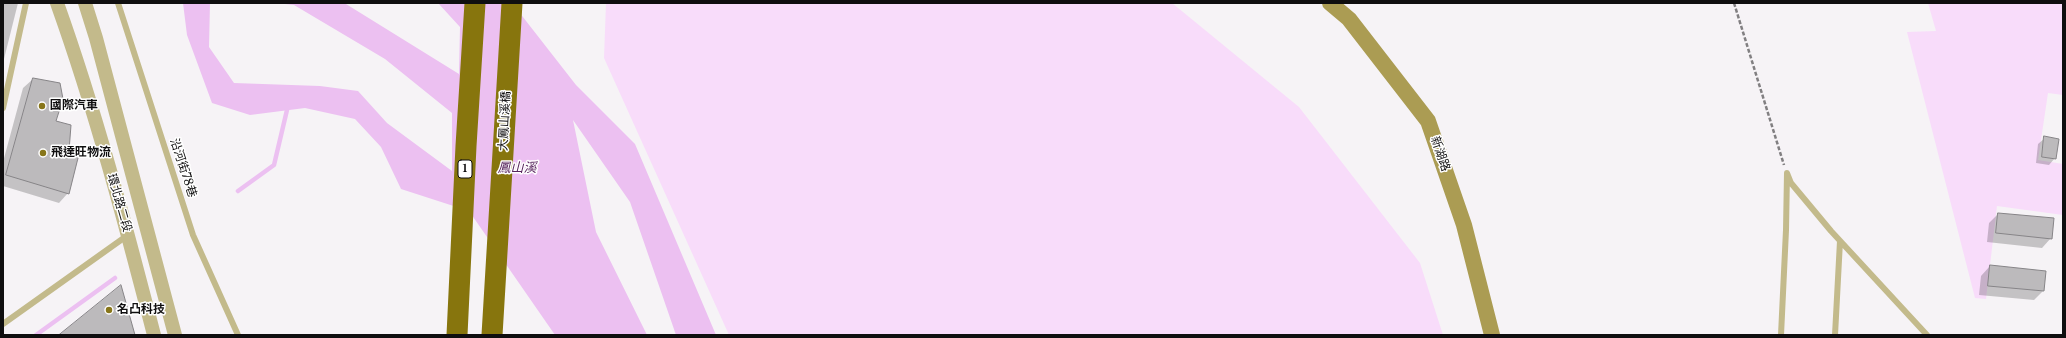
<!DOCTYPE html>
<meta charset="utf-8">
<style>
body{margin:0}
#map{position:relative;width:2066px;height:338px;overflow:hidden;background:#f6f3f6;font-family:"Libre Baskerville",serif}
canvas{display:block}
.frame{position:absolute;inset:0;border:4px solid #0f0e0f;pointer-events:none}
</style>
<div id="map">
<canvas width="2066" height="338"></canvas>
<div class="frame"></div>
</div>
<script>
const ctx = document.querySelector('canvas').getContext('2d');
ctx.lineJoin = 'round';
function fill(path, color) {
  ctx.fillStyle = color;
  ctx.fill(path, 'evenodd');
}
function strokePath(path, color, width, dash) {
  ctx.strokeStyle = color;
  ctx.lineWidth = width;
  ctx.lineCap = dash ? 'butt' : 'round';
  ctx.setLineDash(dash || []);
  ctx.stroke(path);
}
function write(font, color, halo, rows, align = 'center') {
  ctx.font = font + ' "Libre Baskerville","Noto Sans TC",serif';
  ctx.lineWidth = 3;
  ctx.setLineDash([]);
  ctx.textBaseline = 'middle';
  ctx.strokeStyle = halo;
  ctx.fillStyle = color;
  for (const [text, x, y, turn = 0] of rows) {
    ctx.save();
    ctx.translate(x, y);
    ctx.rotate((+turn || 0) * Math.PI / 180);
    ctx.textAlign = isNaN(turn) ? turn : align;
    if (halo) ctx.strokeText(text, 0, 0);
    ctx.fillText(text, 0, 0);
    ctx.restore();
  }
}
fill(new Path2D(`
 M606,3h566l127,104 121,156 23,72h-714l-125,-277z
 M1928,3h135v92l-15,-2 -10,67 25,4v51l-66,-9 -11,93 -11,-1 -68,-266 29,-1z`), '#f8dcfa');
fill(new Path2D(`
 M183,3h27l-1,44 25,36 86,3 38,5 29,32 65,48v-58l-67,-54 -91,-54 -18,-2 70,1 113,70 1,-47 -22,-24h74l64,82 59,59 81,191h-40l-46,-133 -57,-82 23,112 51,103h-92l-86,-124 -68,-22 -20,-42 -26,-28 -50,-11 -55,7 -38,-12 -25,-68z`), '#ecc0f1');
fill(new Path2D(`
 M3,3h15l-15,60z
 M33,79l35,73v41l-9,10 -56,-17v-24l20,-74z
 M2045,138l10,20 -6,7 -13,-2 2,-19z
 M1998,214l53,24 -9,10 -55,-6 2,-19z
 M1990,266l53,25 -9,9 -55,-5 2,-19z`), '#0003');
strokePath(new Path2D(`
 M238,191l36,-26 13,-55
 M36,335l79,-57`), '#ecc0f1', 4.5);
const building = new Path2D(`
 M33,78l27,5 3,16 -7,22 15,4 -2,26 10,3 -10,40 -63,-19z
 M2044,136l15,3 -3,20 -14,-2z
 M1998,213l56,5 -2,21 -56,-6z
 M1990,265l56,6 -2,20 -56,-5z
 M121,285l14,50h-76z`);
fill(building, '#bcbabc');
strokePath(building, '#868487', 1);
strokePath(new Path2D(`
 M1734,3l50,162`), '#817f81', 2.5, [4, 2]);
strokePath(new Path2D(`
 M118,3l75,232 45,100
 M3,108l23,-105
 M3,324l125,-89
 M1781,335l5,-105 1,-57 4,10 40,48 96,104
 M1835,335l5,-94`), '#c3ba8b', 6);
strokePath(new Path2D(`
 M57,3c39,109 68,220 97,332
 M85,3l11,35 79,297`), '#c3ba8b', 14);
strokePath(new Path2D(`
 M1330,3l19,16 79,102 36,104 28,110`), '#ab9c53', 16);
strokePath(new Path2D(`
 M457,335l9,-189 9,-143
 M492,335l20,-332`), '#87750d', 21);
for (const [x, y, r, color] of [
 [42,106,4,"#88761a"],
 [43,153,4,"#88761a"],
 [109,310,4,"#88761a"]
]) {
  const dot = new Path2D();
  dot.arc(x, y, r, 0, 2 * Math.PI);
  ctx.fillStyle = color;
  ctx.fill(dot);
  strokePath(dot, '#fff', 1.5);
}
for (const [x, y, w] of [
 [465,169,14]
]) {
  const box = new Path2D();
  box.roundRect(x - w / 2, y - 9, w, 18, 3);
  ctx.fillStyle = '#fff';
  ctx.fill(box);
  strokePath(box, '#0f0e0f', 1);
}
write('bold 11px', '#0f0e0f', null, [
 ["1",465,169]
]);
write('bold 12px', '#0f0e0f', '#fff', [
 ["國際汽車",50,106],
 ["飛達旺物流",51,153],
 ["名凸科技",117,310]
], 'left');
write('12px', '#0f0e0f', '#fff', [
 ["大鳳山溪橋",505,121,-87],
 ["新湖路",1440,154,71],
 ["沿河街78巷",183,168,72],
 ["環北路二段",119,203,74]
]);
write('italic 13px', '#57245d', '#fff', [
 ["鳳山溪",517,168]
]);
</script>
